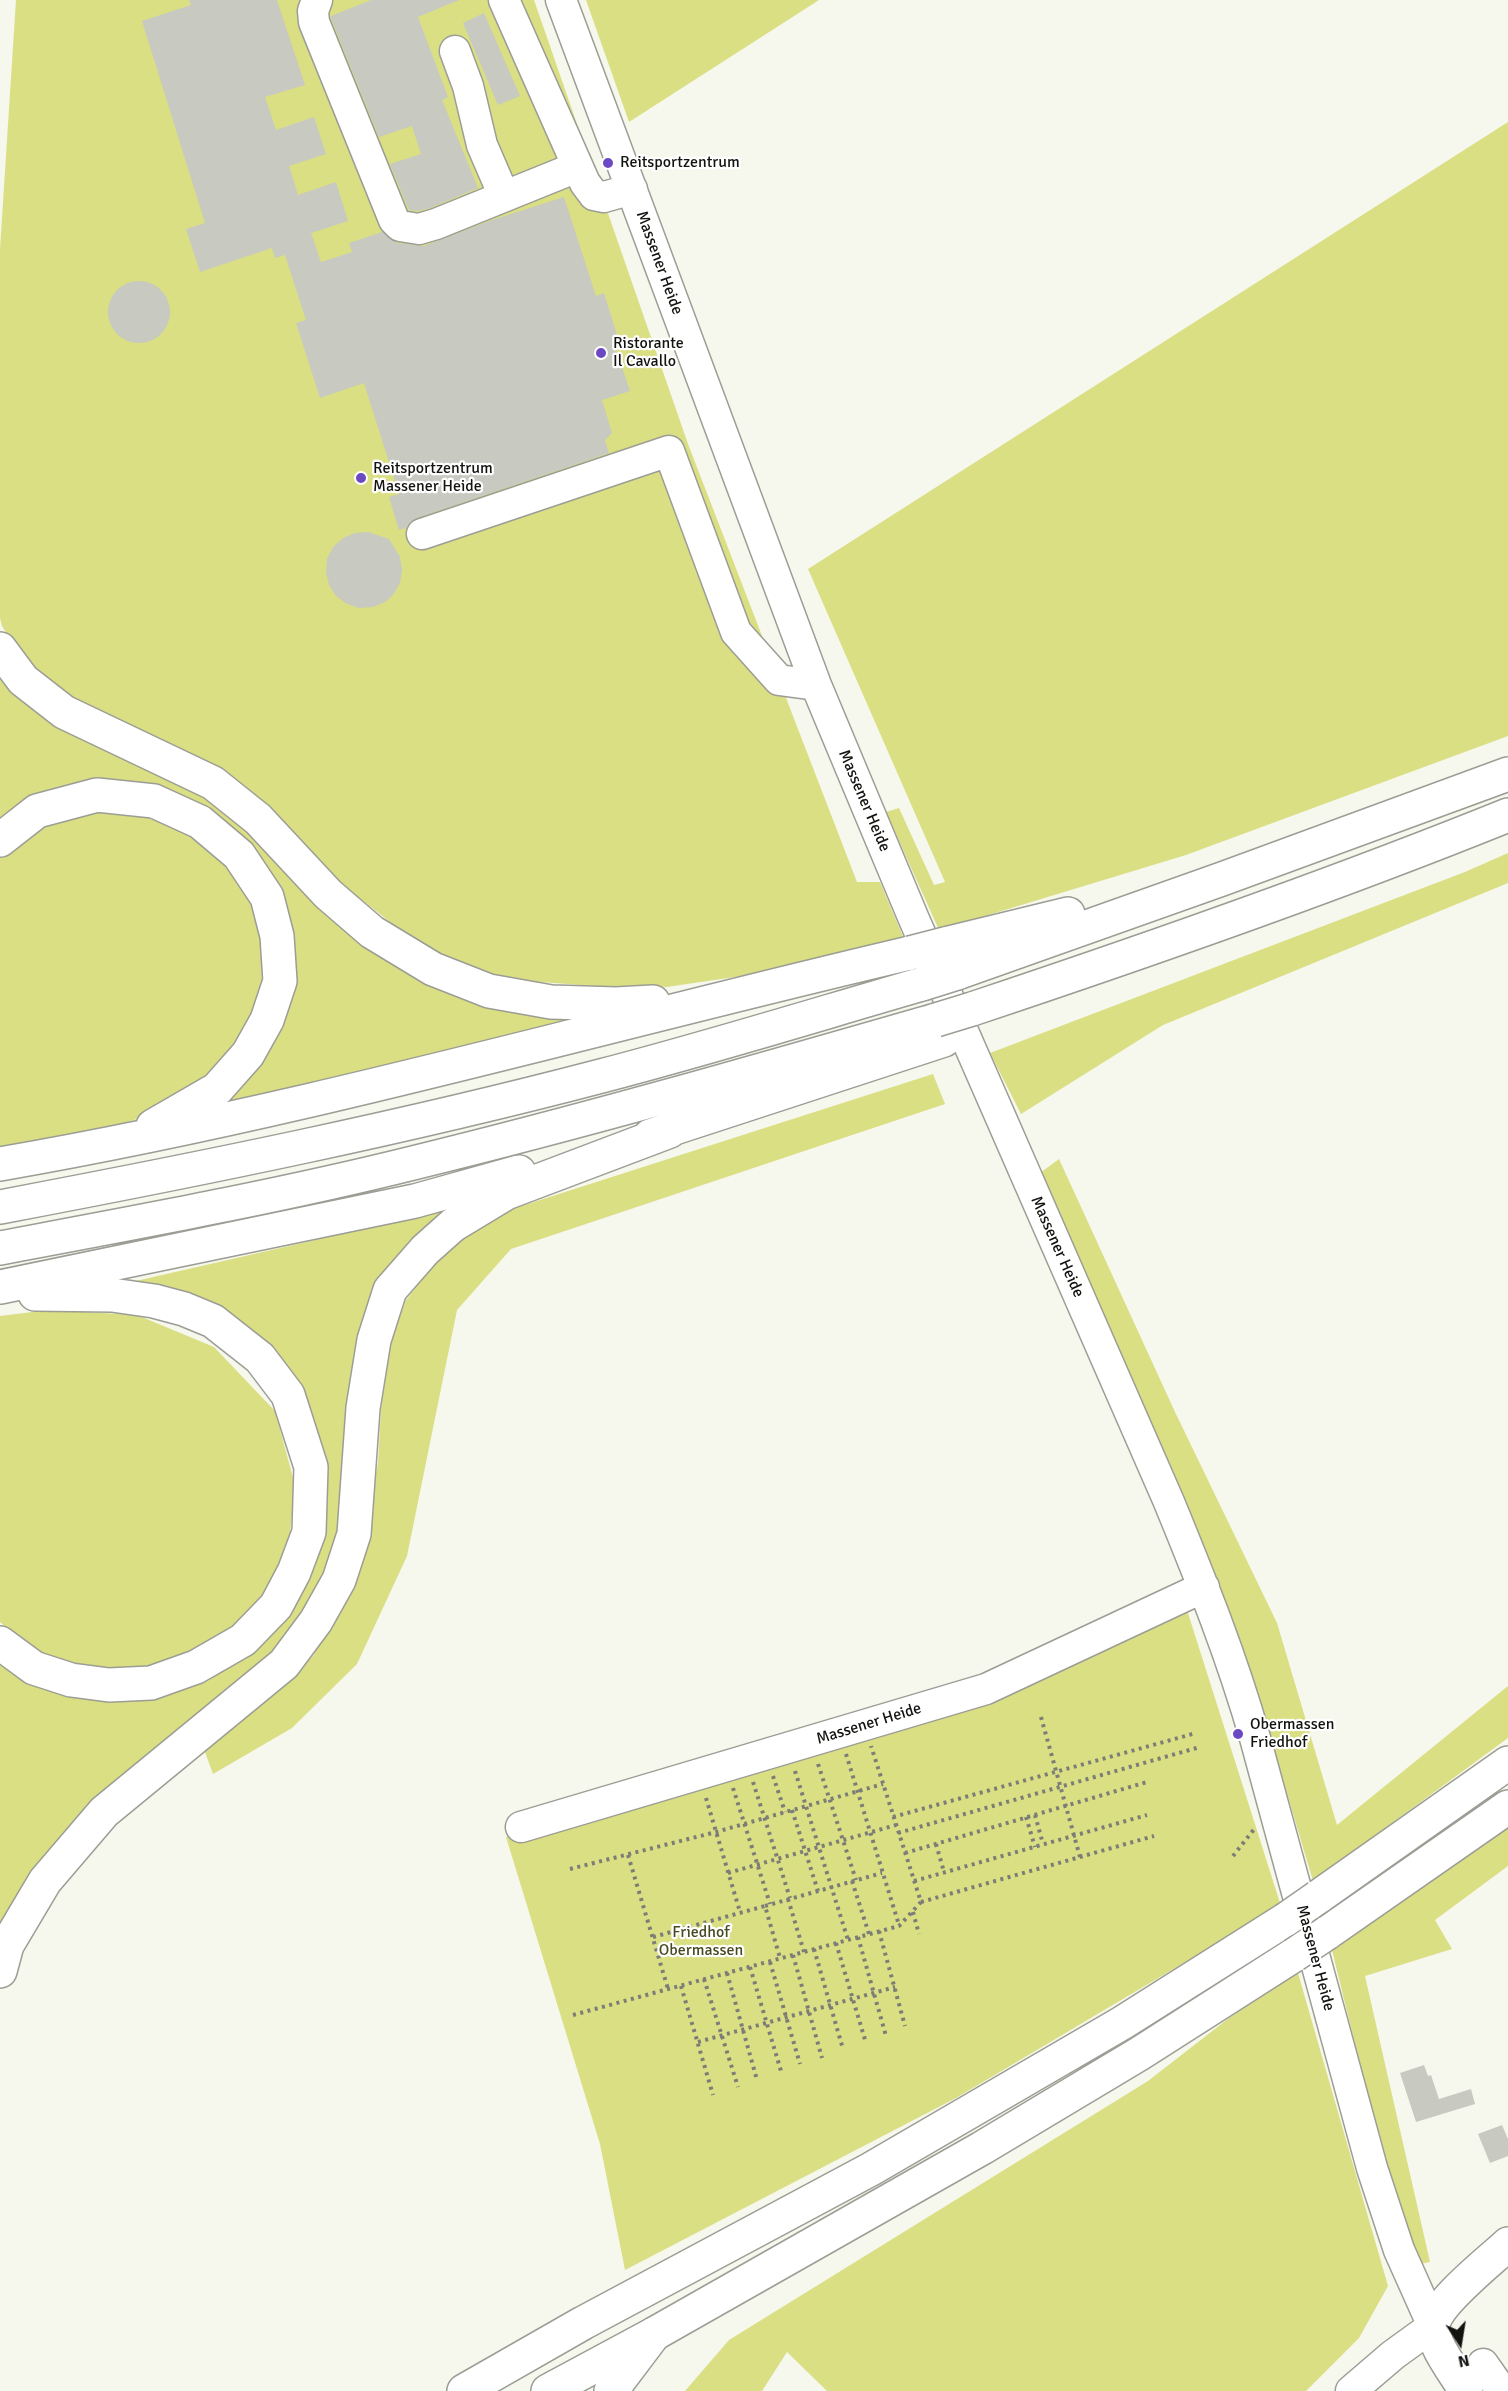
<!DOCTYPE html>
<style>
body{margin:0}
#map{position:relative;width:1508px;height:2391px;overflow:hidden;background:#f6f7ed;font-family:Signika,sans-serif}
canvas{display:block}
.north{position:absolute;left:1430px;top:2313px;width:60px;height:60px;-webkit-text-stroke:4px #fff;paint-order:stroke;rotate:168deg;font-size:16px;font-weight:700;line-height:24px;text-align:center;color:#131310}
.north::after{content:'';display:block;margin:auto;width:21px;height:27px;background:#131310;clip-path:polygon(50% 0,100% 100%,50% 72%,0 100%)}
</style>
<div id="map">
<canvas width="1508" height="2391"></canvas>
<div class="north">N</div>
</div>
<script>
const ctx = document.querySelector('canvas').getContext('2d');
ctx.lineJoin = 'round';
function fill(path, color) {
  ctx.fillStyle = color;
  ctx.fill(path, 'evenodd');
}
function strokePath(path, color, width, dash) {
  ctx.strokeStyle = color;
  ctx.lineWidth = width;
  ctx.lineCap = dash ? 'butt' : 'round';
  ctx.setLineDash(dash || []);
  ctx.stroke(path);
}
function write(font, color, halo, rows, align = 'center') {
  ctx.font = font + ' Signika,sans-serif';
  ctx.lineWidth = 4.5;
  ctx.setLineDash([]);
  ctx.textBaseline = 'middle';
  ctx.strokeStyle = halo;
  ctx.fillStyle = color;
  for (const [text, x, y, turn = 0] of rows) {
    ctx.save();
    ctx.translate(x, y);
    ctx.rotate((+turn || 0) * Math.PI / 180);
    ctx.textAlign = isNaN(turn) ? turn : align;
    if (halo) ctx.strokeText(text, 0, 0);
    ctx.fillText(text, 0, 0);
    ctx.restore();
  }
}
fill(new Path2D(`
 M16,0h518l154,444 169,438h23l24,57 -135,33 -123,18 -144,-11 -85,-36 -91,-71 -78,-82 -88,-51 -78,-33 -57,-43 -23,-37 -2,-8v-369z
 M586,0h233l-190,122z
 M1508,122v614l-322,119 -247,75 -53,-118 13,-4 35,77 11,-3 -137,-313z
 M0,664l206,124 162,148 214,79 2,9 -368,82 59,-86 -6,-131 -112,-94 -157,37z
 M96,812l46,3 45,19 38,29 25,39 11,39 1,41 -10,43 -46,58 -52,31 -70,21 -84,14v-291l40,-31z
 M1508,853v30l-345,142 -142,89 -31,-61 475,-181z
 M933,1074l12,30 -434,145 -54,61 -50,246 -50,108 -65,64 -79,46 -8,-22 108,-96 44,-83 21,-110 6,-104 22,-59 40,-51 63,-39z
 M1059,1159l116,253 102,211 60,202 171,-139v52l-195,143 -53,-179 -220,-529z
 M464,1206l-68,59 -56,277 -25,61 -31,44 -141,120 -143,182v-284l40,21 55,15 58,-2 55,-18 56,-41 58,-107 -62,-193 -133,-57z
 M49,1310l88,5 77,32 61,64 20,74 -7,67 -30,50 -44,42 -48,21 -51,7 -47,-6 -45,-23 -23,-21v-306z
 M1187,1610l93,293 -29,20 -295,175 -331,172 -25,-126 -94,-307 372,-108z
 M1508,1825v41l-73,54 17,29 -87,27 65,286 -10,2 -40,-117 -48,-197z
 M1298,1973l90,313 -29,52 -53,53h-479l-40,-39 -25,39h-77l44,-51 419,-259 81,-63z`), '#dadf83');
fill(new Path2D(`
 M189,0h88l28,85 -40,12 11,33 38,-13 12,37 -37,12 9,29 38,-13 12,39 -37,12 10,29 31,-10 -3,-9 33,-11 15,11 27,3 68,-26 72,-23 32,99 8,-3 14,45 -5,2 17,51 -28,9 10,33 -7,7 4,13 -192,65 -7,4 -4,6 -7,2 -10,-33 10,-3 -35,-111 -44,15 -24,-75 10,-3 -21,-65 -10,3 -3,-10 -72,24 -14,-43 19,-6 -63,-202 49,-16z
 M371,0h88l-41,17 30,80 -6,3 36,88 -48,20 -12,3 -9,-1 -19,-46 31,-10 -9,-28 -33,11 -48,-119v-2z
 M484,13l36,83 -22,9 -35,-82z
 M108 312a31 31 0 1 1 62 0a31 31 0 1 1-62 0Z
 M368,532l21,7 11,18 2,13 -2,13 -7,12 -8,7 -12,5 -14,1 -12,-4 -11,-8 -7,-11 -3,-13 1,-13 6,-12 10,-9 12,-5z
 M1424,2065l4,11 3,-1 8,24 32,-10 4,15 -59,18 -16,-49z
 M1502,2125l6,14v17l-18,7 -12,-29z`), '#c8c9c0');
const minor = new Path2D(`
 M317,0l-4,11 1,11 80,198 6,6 19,3 17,-5 141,-57
 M504,0l81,183 9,12 10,2 28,-8
 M561,0l255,685 97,232 256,585c32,78 63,155 86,236l117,430 27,82 34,76 -40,29 -42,36
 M455,51l13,35 14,59 22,51
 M422,534l247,-83 67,181 43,48 37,5
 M521,1827l465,-138 218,-102
 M1483,2364l19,27`);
const major = new Path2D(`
 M1318,1897l190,-134
 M1327,1933l181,-126
 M464,2391l119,-68 288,-154 251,-146 163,-103
 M548,2391l106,-57 328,-186 157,-94 155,-99
 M1466,2391c-9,-15 -35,-48 -33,-66 4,-23 57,-64 75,-81`);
const highway = new Path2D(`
 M0,649l23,31 41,32 149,71 45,36 70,75 44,38 61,37 56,22 62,11 65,2 37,-2
 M0,840l37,-29 60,-16 57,6 46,21 39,33 28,42 10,39 3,45 -13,39 -19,34 -31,35 -64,37
 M945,944l123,-30
 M957,973l265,-94 286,-105
 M972,1009c180,-60 360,-123 536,-194
 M650,1136l294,-96
 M0,1164c307,-53 606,-140 910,-211
 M0,1207c201,-38 403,-79 601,-131 108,-28 214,-61 321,-92
 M0,1248c138,-26 276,-51 413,-85 176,-43 349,-93 523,-143
 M0,1287l415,-86 104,-29
 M0,1643l34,25 37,12 38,5 42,-2 45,-16 47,-27 33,-34 18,-34 15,-40 2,-65 -23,-72 -28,-37 -47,-37 -29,-12 -30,-8 -42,-6 -77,-1
 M0,1971l7,-26 38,-64 59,-69 180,-148 32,-43 23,-41 15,-46 9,-126 11,-68 16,-50 35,-40 28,-25 53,-32 164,-62
 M556,2387l3,4
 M611,2391l43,-57`);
strokePath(minor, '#9c9d95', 33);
strokePath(major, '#9c9d95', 36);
strokePath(highway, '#9c9d95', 36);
strokePath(new Path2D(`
 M1041,1717l39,140
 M846,1754l53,171
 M818,1764l38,116
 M795,1771l53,169
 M773,1776l12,36
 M753,1782l37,116
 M733,1788l37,116
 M706,1798l34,114
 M792,1810l26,81
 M1035,1815l8,29
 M893,1817l303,-84
 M1026,1817l9,30
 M898,1833l302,-86
 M936,1844l8,28
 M905,1853l242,-71
 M628,1855l40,134
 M1233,1856l22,-28
 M570,1869l146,-37 167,-48
 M728,1873l168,-48
 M852,1881l17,53
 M914,1881l233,-66
 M788,1899l16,53
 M921,1902l233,-66
 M765,1906l117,-33
 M913,1912l6,22
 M879,1931l26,95
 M653,1937l112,-31 15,52
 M858,1937l28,99
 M836,1943l30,100
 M814,1949l29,100
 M793,1955l29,103
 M770,1962l30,102
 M750,1967l31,104
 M727,1973l30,107
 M704,1979l34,108
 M681,1986l32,109
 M573,2015l326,-89 22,-24 -50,-156
 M698,2042l197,-55`), '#7c7d76', 4, [3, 4.5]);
strokePath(minor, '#fff', 30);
strokePath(major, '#fff', 33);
strokePath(highway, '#fff', 33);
const majorBridge = new Path2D(`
 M1285,1920l33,-23
 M1294,1955l33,-22`);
const highwayBridge = new Path2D(`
 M910,953l35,-9
 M922,984l35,-11
 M936,1020l36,-11`);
strokePath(majorBridge, '#9c9d95', 36, []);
strokePath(highwayBridge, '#9c9d95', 36, []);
strokePath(majorBridge, '#fff', 33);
strokePath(highwayBridge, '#fff', 33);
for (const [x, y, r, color] of [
 [608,163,6,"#6c49c2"],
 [601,353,6,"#6c49c2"],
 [361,478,6,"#6c49c2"],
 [1238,1734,6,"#6c49c2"]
]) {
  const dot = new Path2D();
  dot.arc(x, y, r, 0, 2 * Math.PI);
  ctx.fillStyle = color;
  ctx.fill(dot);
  strokePath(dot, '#fff', 2);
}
write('16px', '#131310', '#fff', [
 ["Reitsportzentrum",620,163],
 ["Ristorante",613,344],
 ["Il Cavallo",613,362],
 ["Reitsportzentrum",373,469],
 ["Massener Heide",373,487],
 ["Obermassen",1250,1725],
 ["Friedhof",1250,1743]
], 'left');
write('16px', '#131310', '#fff', [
 ["Massener Heide",659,263,70],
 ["Massener Heide",864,801,67],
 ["Massener Heide",1057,1247,66],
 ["Massener Heide",869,1724,-17],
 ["Massener Heide",1315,1958,75]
]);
write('16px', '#484a21', '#fff', [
 ["Friedhof",701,1933],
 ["Obermassen",701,1951]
]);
</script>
